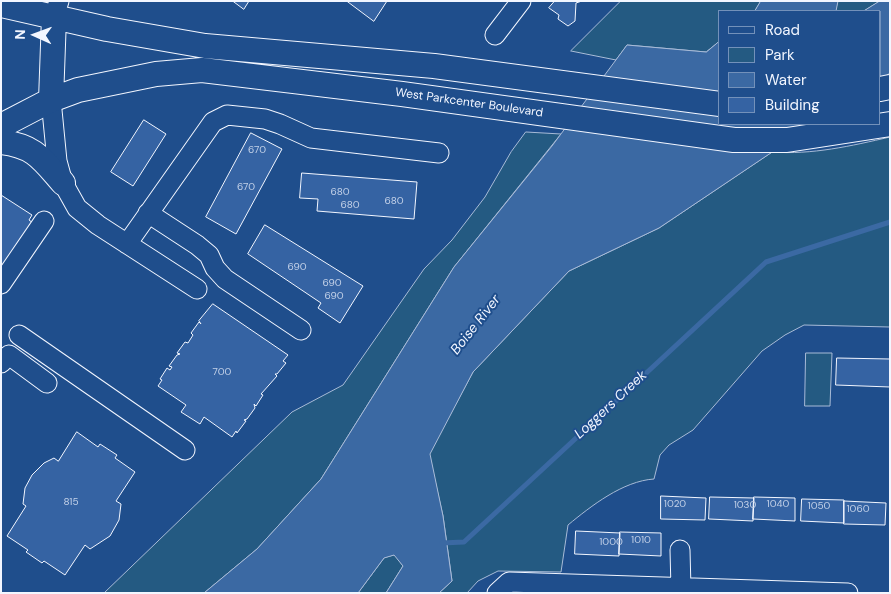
<!DOCTYPE html>
<style>
body{margin:0}
#map{position:relative;width:891px;height:594px;overflow:hidden;background:#1f4e8c;font-family:"DM Sans",sans-serif}
canvas{display:block}
.frame{position:absolute;inset:0;border:2px solid #f2f6ff;pointer-events:none}
.legend{position:absolute;left:718px;top:10px;width:162px;height:115px;box-sizing:border-box;background:#1f4e8c;border:1px solid #7391ba;margin:0;padding:6px 9px;list-style:none;font-size:15px;color:#f2f6ff}
.legend li{display:flex;align-items:center;gap:10px;height:25px}
.legend b{width:25px;border:1px solid #7391ba}
.north{position:absolute;left:10px;top:10px;width:50px;height:50px;-webkit-text-stroke:4px #1f4e8c;paint-order:stroke;rotate:272deg;font-size:14px;font-weight:700;line-height:20px;text-align:center;color:#f2f6ff}
.north::after{content:'';display:block;margin:auto;width:18px;height:22px;background:#f2f6ff;clip-path:polygon(50% 0,100% 100%,50% 72%,0 100%)}
</style>
<div id="map">
<canvas width="891" height="594"></canvas>
<div class="frame"></div>
<ul class="legend">
<li><b style="height:6px;background:#1f4e8c"></b>Road</li>
<li><b style="height:14px;background:#245a82"></b>Park</li>
<li><b style="height:14px;background:#3b69a3"></b>Water</li>
<li><b style="height:14px;background:#3563a3"></b>Building</li>
</ul>
<div class="north">N</div>
</div>
<script>
const ctx = document.querySelector('canvas').getContext('2d');
ctx.lineJoin = 'round';
function fill(path, color) {
  ctx.fillStyle = color;
  ctx.fill(path, 'evenodd');
}
function strokePath(path, color, width, dash) {
  ctx.strokeStyle = color;
  ctx.lineWidth = width;
  ctx.lineCap = dash ? 'butt' : 'round';
  ctx.setLineDash(dash || []);
  ctx.stroke(path);
}
function write(font, color, halo, rows, align = 'center') {
  ctx.font = font + ' "DM Sans",sans-serif';
  ctx.lineWidth = 4;
  ctx.setLineDash([]);
  ctx.textBaseline = 'middle';
  ctx.strokeStyle = halo;
  ctx.fillStyle = color;
  for (const [text, x, y, turn = 0] of rows) {
    ctx.save();
    ctx.translate(x, y);
    ctx.rotate((+turn || 0) * Math.PI / 180);
    ctx.textAlign = isNaN(turn) ? turn : align;
    if (halo) ctx.strokeText(text, 0, 0);
    ctx.fillText(text, 0, 0);
    ctx.restore();
  }
}
const green = new Path2D(`
 M621,1h140l-6,10h-35v30l-14,11 -79,-7 -11,15 -45,-9z
 M838,1h42l-16,10h-28z
 M526,132l35,2 -107,133 -133,212 -64,70 -53,44h-100l188,-181 51,-27 81,-116 28,-29 33,-43 26,-45z
 M890,137v190l-86,-2 -19,10 -23,16 -69,79 -24,15 -9,10 -6,24c-31,2 -63,27 -86,46l-7,47 -63,-1 -20,10 -11,12h-28l13,-12 -9,-65 -14,-62 44,-82 96,-101 90,-43 113,-76c40,3 79,-6 118,-15z
 M806,353h26l-2,53h-25z
 M395,555l8,11 -17,27h-28l26,-35z`);
fill(green, '#245a82');
strokePath(green, '#a8bbd7', 1);
const water = new Path2D(`
 M761,1h77l-2,10h-81z
 M880,1h10v72l-10,7v-69h-16z
 M720,41v83h94l-155,104 -90,43 -96,101 -43,82 13,62 9,65 -13,12h-53l17,-27 -9,-11 -10,3 -26,35h-154l53,-44 64,-70 133,-212 98,-121 75,-101 79,7z`);
fill(water, '#3b69a3');
strokePath(water, '#a8bbd7', 1);
strokePath(new Path2D(`
 M442,543l22,-1 302,-280 124,-40`), '#3b69a3', 5);
const building = new Path2D(`
 M233,1h16l-5,8z
 M347,1h40l-13,20z
 M555,1h27l-6,2 -1,18 -7,5 -10,-7 1,-4 -10,-7z
 M144,120l22,14 -33,52 -22,-14z
 M251,133l31,16 -46,85 -30,-17z
 M302,173l115,9 -3,37 -97,-8 1,-12 -18,-1z
 M1,195l31,20 -3,5 4,3 -32,47z
 M265,225l98,61 -23,37 -22,-15 3,-5 -73,-49z
 M213,304l75,51 -5,6 3,2 -9,11h-2l2,2 -16,18 2,1 -7,11 -2,-2 1,4 -8,11 -3,1 2,1 -9,12 -1,-2 -4,6 -28,-20 -4,7 -19,-12 5,-7 -28,-19 4,-6 -2,-1 7,-11 3,2 2,-3 -3,-1 8,-11 3,-1 -3,-1 8,-11 3,1 5,-8 -2,-2 8,-11 2,2 -2,-3z
 M837,358l53,1v28l-54,-2z
 M77,432l21,15 2,-3 17,11 -2,3 20,14 -19,29 5,3 -2,16 -9,16 -20,13 -5,-4 -20,30 -21,-14 -2,2 -16,-11 2,-2 -21,-14 19,-30 -3,-2 2,-16 7,-13 12,-12 10,-5 4,3z
 M661,496l45,2 -1,22 -44,-1z
 M710,497l44,1 -1,23 -44,-2z
 M754,497l41,1v23l-42,-2z
 M802,499l42,1v23l-43,-2z
 M844,501l42,2 -1,22 -41,-1z
 M576,531l44,2 -1,23 -44,-2z
 M620,532l41,1v23l-42,-2z`);
fill(building, '#3563a3');
strokePath(building, '#f2f6ff', 1);
const minor = new Path2D(`
 M54,17l5,-16
 M495,35l26,-34
 M51,100l6,61 6,22 14,25 21,17 99,64
 M148,213l49,32 12,10 6,13 10,11 76,51
 M127,244l86,-122 14,-7 38,4 15,5 31,14 128,15
 M1,284l43,-63
 M19,335l166,115
 M1,363l8,-8 38,28
 M680,550l1,39
 M497,593l12,-11 339,11`);
const major = new Path2D(`
 M1,5l106,24 98,17 229,20 286,38
 M880,89l10,-2
 M51,100l3,-83
 M1,126l50,-26 27,-10 78,-16 46,-4 200,24 332,46h53l103,-16
 M1,142c34,4 41,17 62,41`);
strokePath(minor, '#f2f6ff', 21);
strokePath(major, '#f2f6ff', 26);
strokePath(minor, '#1f4e8c', 19);
strokePath(major, '#1f4e8c', 24);
write('10px', '#c3d1e8', null, [
 ["670",257,150],
 ["670",246,187],
 ["680",340,192],
 ["680",394,201],
 ["680",350,205],
 ["690",297,267],
 ["690",332,283],
 ["690",334,296],
 ["700",222,372],
 ["815",71,502],
 ["1020",675,504],
 ["1040",778,504],
 ["1030",745,505],
 ["1050",819,506],
 ["1060",858,509],
 ["1010",641,540],
 ["1000",611,542]
]);
write('12px', '#f2f6ff', '#1f4e8c', [
 ["West Parkcenter Boulevard",469,103,8]
]);
write('italic 14px', '#f2f6ff', '#1f4e8c', [
 ["Boise River",476,325,-52],
 ["Loggers Creek",611,405,-43]
]);
</script>
